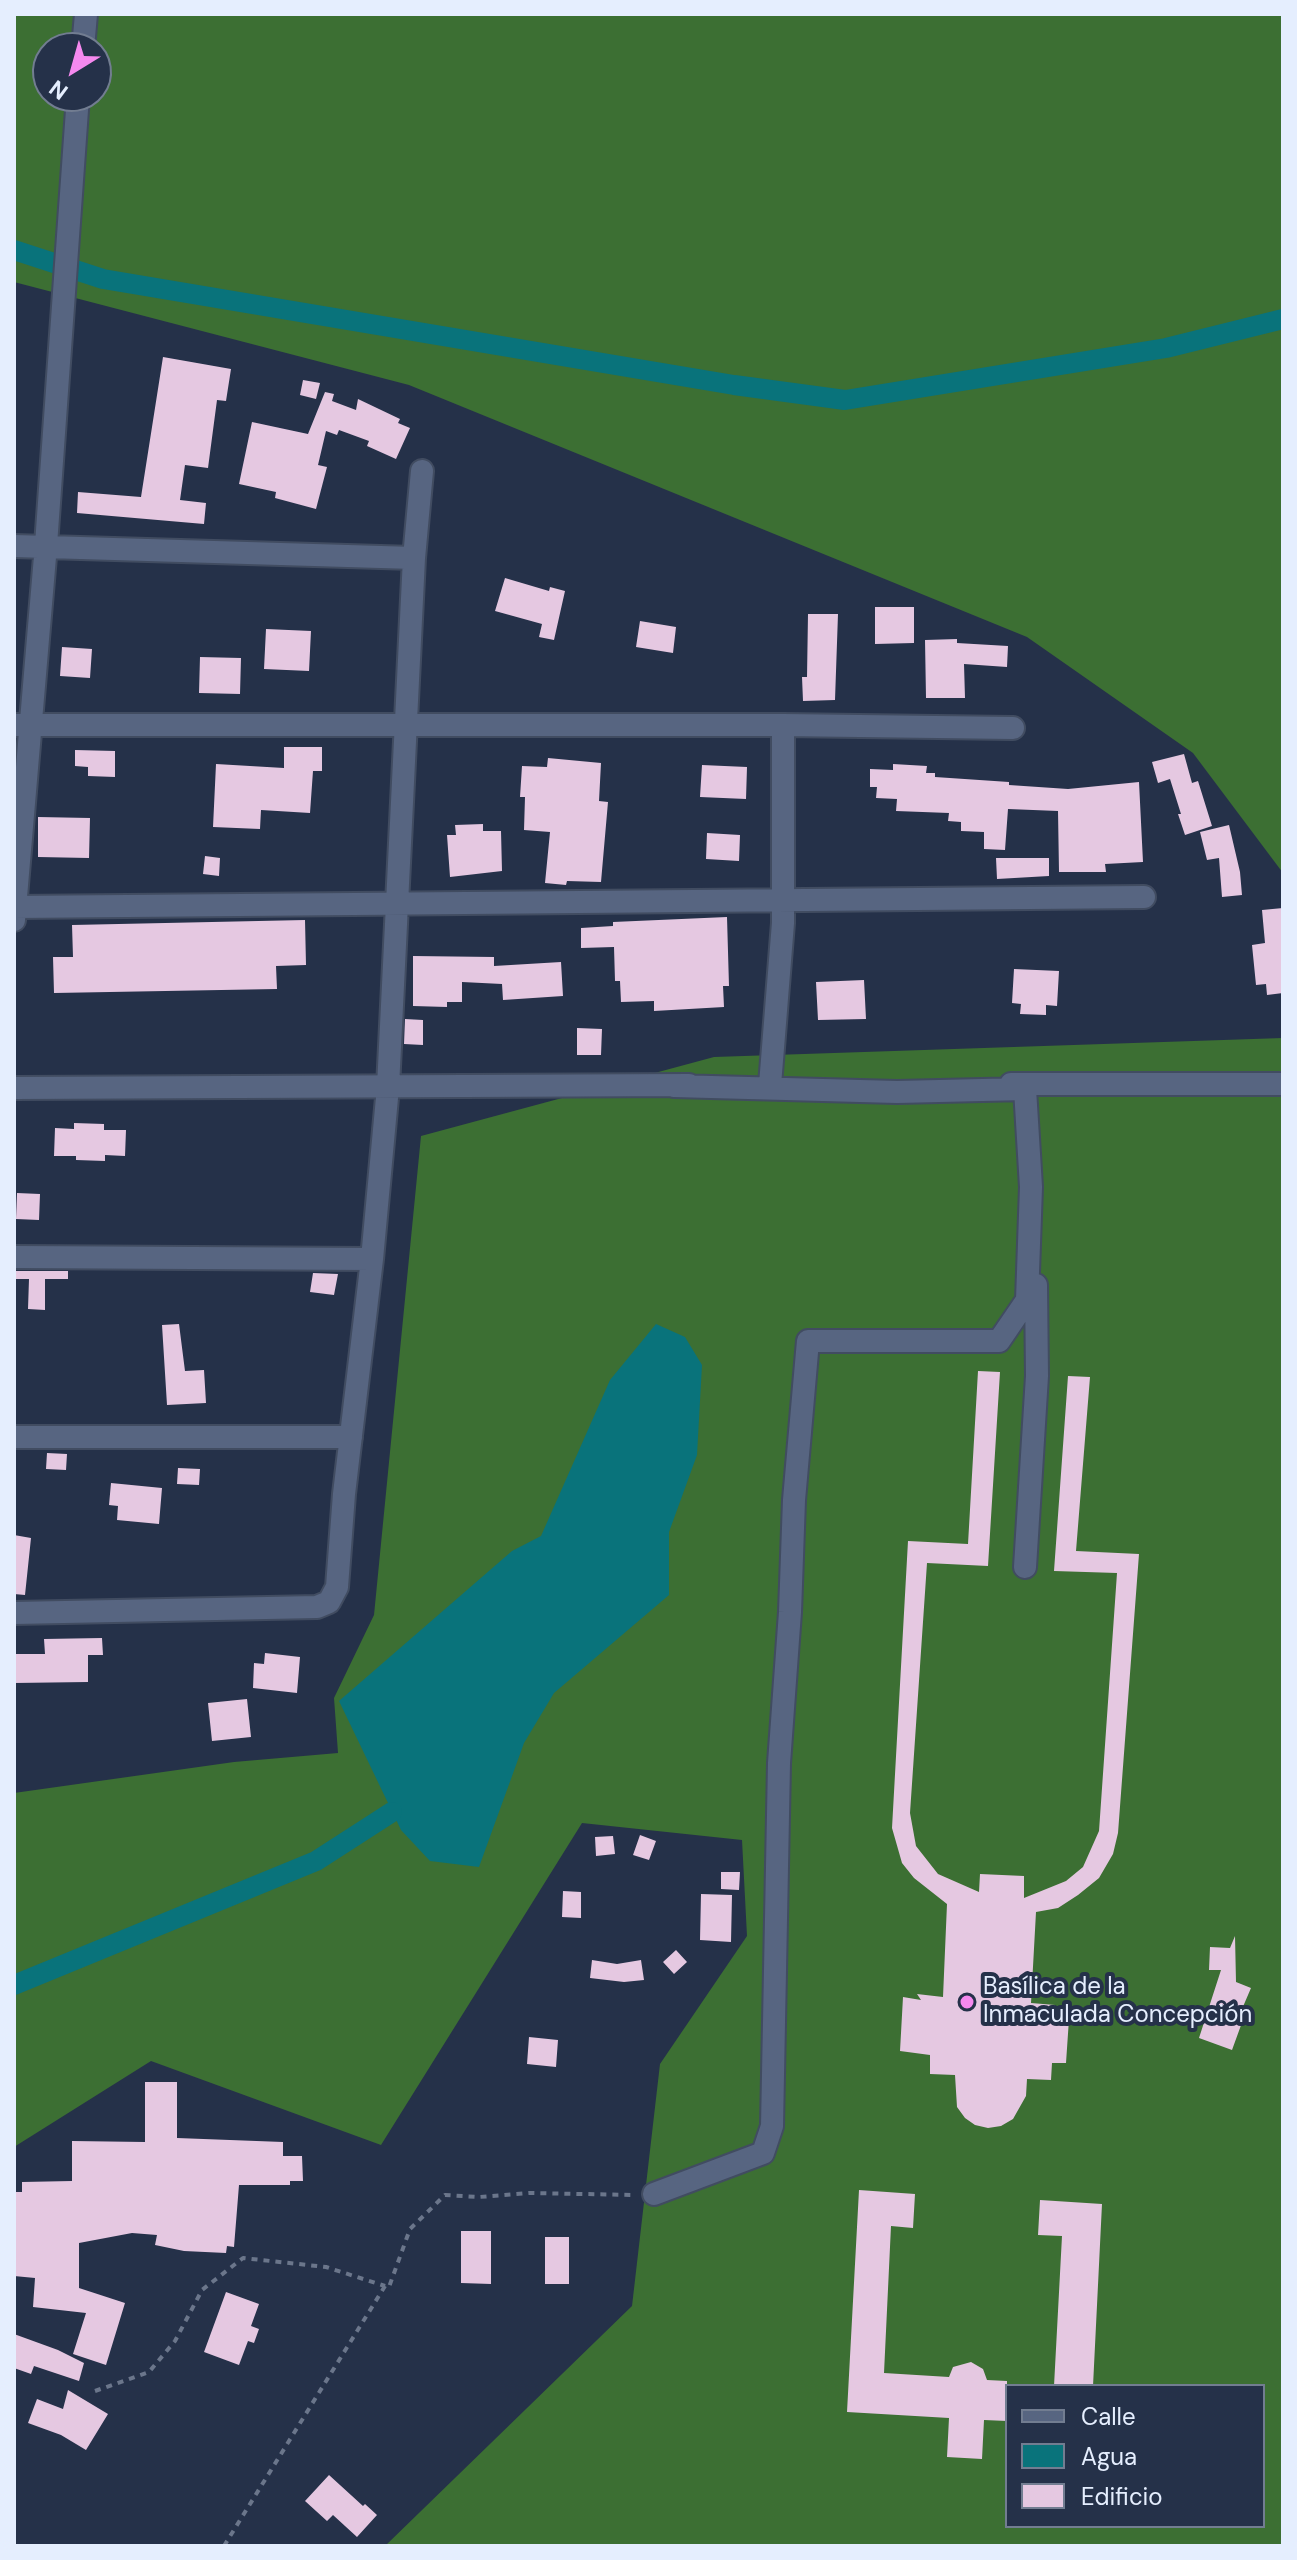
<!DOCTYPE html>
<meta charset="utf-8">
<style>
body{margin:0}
#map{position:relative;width:1297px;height:2560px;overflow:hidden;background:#253149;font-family:"DM Sans",sans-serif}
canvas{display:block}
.frame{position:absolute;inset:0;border:16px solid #e5eefe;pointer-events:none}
.legend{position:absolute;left:1005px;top:2384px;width:260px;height:144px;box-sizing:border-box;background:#253149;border:2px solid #727d91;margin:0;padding:10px 14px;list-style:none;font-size:24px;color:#e5eefe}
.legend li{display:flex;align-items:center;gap:16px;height:40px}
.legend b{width:40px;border:2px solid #727d91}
.north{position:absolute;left:32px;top:32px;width:80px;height:80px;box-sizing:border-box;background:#253149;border:2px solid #727d91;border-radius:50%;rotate:217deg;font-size:22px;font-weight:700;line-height:32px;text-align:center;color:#e5eefe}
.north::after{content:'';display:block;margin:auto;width:28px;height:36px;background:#f589ef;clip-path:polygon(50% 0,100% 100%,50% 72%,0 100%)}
</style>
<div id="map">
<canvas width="1297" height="2560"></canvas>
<div class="frame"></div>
<ul class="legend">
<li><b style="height:10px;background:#576581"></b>Calle</li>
<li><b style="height:22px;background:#09737b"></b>Agua</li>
<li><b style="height:22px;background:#e5c8e1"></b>Edificio</li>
</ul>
<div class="north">N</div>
</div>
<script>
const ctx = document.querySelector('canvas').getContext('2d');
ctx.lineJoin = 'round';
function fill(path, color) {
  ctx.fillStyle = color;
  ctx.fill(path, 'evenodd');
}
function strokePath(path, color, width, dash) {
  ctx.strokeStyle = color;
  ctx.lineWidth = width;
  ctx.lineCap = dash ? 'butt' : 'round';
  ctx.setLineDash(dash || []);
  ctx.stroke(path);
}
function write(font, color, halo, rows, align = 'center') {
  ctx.font = font + ' "DM Sans",sans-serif';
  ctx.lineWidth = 8;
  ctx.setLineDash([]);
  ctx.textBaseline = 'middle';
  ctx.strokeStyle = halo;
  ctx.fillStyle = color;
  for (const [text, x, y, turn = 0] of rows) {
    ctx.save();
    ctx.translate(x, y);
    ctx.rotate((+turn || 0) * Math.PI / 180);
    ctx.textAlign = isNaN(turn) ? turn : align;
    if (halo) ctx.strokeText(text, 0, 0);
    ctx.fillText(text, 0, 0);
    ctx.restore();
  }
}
fill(new Path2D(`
 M14,14h1269v859l-90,-120 -166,-116 -618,-252 -395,-103zM48,48h48v48h-48z
 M1283,1038v1508h-898l247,-240 28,-242 87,-128 -5,-96 -160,-17 -201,322 -230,-84 -137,86v-354l220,-31 104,-9 -4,-55 40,-83 47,-479 293,-79zM1007,2386h256v140h-256z`), '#3c6f33');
fill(new Path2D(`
 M656,1324l29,13 17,28 -5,90 -28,77v63l-115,98 -30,50 -45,124 -49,-6 -29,-31 -62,-129 173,-150 29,-15 69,-156z`), '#09737b');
strokePath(new Path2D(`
 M14,250l89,29 631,106 111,15 321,-52 117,-29
 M14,1985l302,-124 76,-49`), '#09737b', 20);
fill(new Path2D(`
 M163,357l68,12 -5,32 -9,-1 -9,68 -23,-3 -5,35 26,3 -2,21 -127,-11 1,-21 63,5z
 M303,380l17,3 -4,16 -16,-4z
 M325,392l9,2 -2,7 24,9 2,-11 42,20 -2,4 12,5 -14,31 -29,-13 2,-5 -30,-11 -2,5 -11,-4 -8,34 9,2 -11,42 -41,-11 1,-6 -37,-8 13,-62 56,12z
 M505,578l44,13 1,-4 15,4 -11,49 -15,-3 3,-13 -47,-13z
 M875,607h39v36l-39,1z
 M808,614h30l-3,86 -32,1 -1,-24h5z
 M640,621l36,6 -3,26 -37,-6z
 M266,629l45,2 -2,40 -45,-2z
 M957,639v4l51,3 -1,21 -43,-3 1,34h-39l-1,-58z
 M62,647l30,2 -2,29 -30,-2z
 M200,657l41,1 -1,36 -41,-1z
 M284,747h38v24h-9l-3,42 -49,-3 -1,19 -47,-2 3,-63 68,4z
 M75,750l40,1v26l-27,-1v-9l-13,-1z
 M1184,754l8,29 6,-2 14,45 -27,9 -7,-21h3l-11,-35 -12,4 -6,-21z
 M548,758l53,5 -2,38 9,1 -7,80 -34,-1 -1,4 -21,-2 5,-51 -26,-2 1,-33h-5l2,-31 25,1z
 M893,764l34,2 -1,7h9v4l74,5v3l59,4 71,-7 4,80 -38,2 1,8h-47l-1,-61 -50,-2 -3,41 -21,-1v-17l-23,-1v-9l-13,-1 1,-8 -53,-2 1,-12 -21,-1 1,-11h-7v-18l23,1z
 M702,765l45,2 -1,32 -46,-2z
 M38,817l52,1 -1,40 -51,-1z
 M483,824v7h18l1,40 -52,6 -3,-42h9l-1,-10z
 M1229,825l11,47 2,23 -20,2 -3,-39 -12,2 -7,-28z
 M707,833l33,2 -1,26 -33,-2z
 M205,856l15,2 -1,18 -16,-2z
 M996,858h53v18l-52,3z
 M1283,908v85l-16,2 -1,-11 -10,1 -4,-40 13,-2 -3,-33z
 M727,917l2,69h-6l1,21 -70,4v-10l-33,1 -1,-21h-5l-1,-34 -33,1v-20l32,-2v-4z
 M305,920l1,45 -30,1 1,23 -223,4 -1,-36h20l-1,-32z
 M413,956l81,1v9l67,-4 2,34 -60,4 -1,-16 -40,-2v20h-15v5l-34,-1z
 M1014,969l45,2 -2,35 -11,-1v10l-26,-1 1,-10 -9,-1z
 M864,980l2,39 -48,1 -2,-38z
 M405,1019l18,1v25l-19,-1z
 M577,1028l25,1 -1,26h-24z
 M74,1123l30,1v6h22l-1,26 -20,-1v6l-29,-1v-4h-22l1,-28 19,1z
 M17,1193l23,1 -1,26 -23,-1z
 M14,1271h54v8h-23v31l-17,-1 1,-30h-15z
 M313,1273l25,1 -4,21 -24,-3z
 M179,1324l6,47 19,-1 2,33 -39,2 -5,-80z
 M978,1371l22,1 -12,194 -61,-3 -17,250 6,33 22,28 41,18 1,-18 44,2v22l42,-17 17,-14 16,-36 18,-258 -63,-2 14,-195 22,1 -14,174 63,3 -21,279 -5,21 -14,24 -21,17 -20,13 -22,4 -5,91 24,2 -1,13 15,1 -3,44h-14l-1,17 -24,-1 -1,17 -13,23 -12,7 -13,2 -13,-3 -10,-7 -8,-11 -2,-32 -25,-1v-19l-30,-4 3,-54 18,3 -4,-6 26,3 4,-93 -33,-26 -12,-15 -10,-35 16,-287 60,3z
 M47,1453l20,1 -1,16 -20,-1z
 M178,1468l22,1 -1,16 -22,-1z
 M111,1483l51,5 -3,36 -42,-4 1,-14 -9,-1z
 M14,1535l17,3 -6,57 -11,-1z
 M102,1638l1,17h-15v27l-74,1v-29h31l-1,-15z
 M265,1653l35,4 -3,36 -44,-5 1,-25 10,1z
 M247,1699l4,38 -39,4 -4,-38z
 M640,1835l16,6 -7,19 -16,-5z
 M613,1836l2,18 -19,2 -1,-19z
 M721,1872h19l-1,18 -18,-1z
 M563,1891l18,1v26l-19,-1z
 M701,1894l31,1 -1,47 -31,-2z
 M1235,1936l1,46 15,6 -12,28 5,1 -12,33 -33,-12 22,-68h-12l1,-23 20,1z
 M676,1950l11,12 -13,12 -11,-12z
 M592,1960l25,4 24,-4 3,20 -20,2 -34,-4z
 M529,2037l29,3 -2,27 -29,-3z
 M145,2082h32v56l106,4v14h19l1,25h-13v4h-51l-5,62 -7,-1 -1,7 -42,-2 -29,-6 2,-10 -25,-2 -53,10v45l46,15 -19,62 -33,-11 13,-41 -53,-6 2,-29 -21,-2v-84h8v-10l50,-1v-40l73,1z
 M859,2190l56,4 -2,34 -22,-2 -7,147 65,4 4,-10 18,-5 12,7 4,11 20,1v40l-23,-1 -2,39 -35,-2 2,-39 -102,-6z
 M1040,2200l62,4 -9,182h-39l8,-150 -24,-1z
 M461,2231h30v53l-30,-1z
 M545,2237h24v47h-24z
 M226,2292l33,12 -8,22 8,3 -5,14 -6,-2 -9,24 -35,-13z
 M14,2334l44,16 26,13 -5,18 -45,-15 -3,8 -17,-6z
 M68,2390l40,24 -22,36 -25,-15 -33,-12 9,-24 26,10z
 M329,2475l34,31 2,-2 12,11 -20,22 -24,-22 -6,6 -22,-20z`), '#e5c8e1');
const minor = new Path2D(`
 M83,48l3,-34
 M14,546l400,12
 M14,725h769l230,3
 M14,907l1130,-10
 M14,920l32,-375 32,-449
 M1011,1084h272
 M770,1085l13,-162v-198
 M14,1088l675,-3
 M14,1257l358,2
 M14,1437h337
 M1025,1567l12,-191 -1,-91
 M14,1613l303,-6 12,-5 8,-15 7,-93 28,-235 16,-172 26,-529 8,-87
 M654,2194l109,-41 9,-27 7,-363 11,-151 4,-112 14,-159h191l28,-41 4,-113 -6,-98 -128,3 -223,-6`);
strokePath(minor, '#414c61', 26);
strokePath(new Path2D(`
 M95,2391l54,-19 26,-31 27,-51 41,-32 83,9 59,19
 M224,2546l161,-260 4,1 21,-58 35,-34 34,2 50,-4 106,2`), '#6b768b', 4, [6, 6]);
strokePath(minor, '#576581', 22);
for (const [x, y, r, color] of [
 [967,2002,8,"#f589ef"]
]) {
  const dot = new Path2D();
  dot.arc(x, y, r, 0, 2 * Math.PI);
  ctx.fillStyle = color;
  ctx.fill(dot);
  strokePath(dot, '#253149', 3);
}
write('24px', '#e5eefe', '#253149', [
 ["Basílica de la",983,1988],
 ["Inmaculada Concepción",983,2016]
], 'left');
</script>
